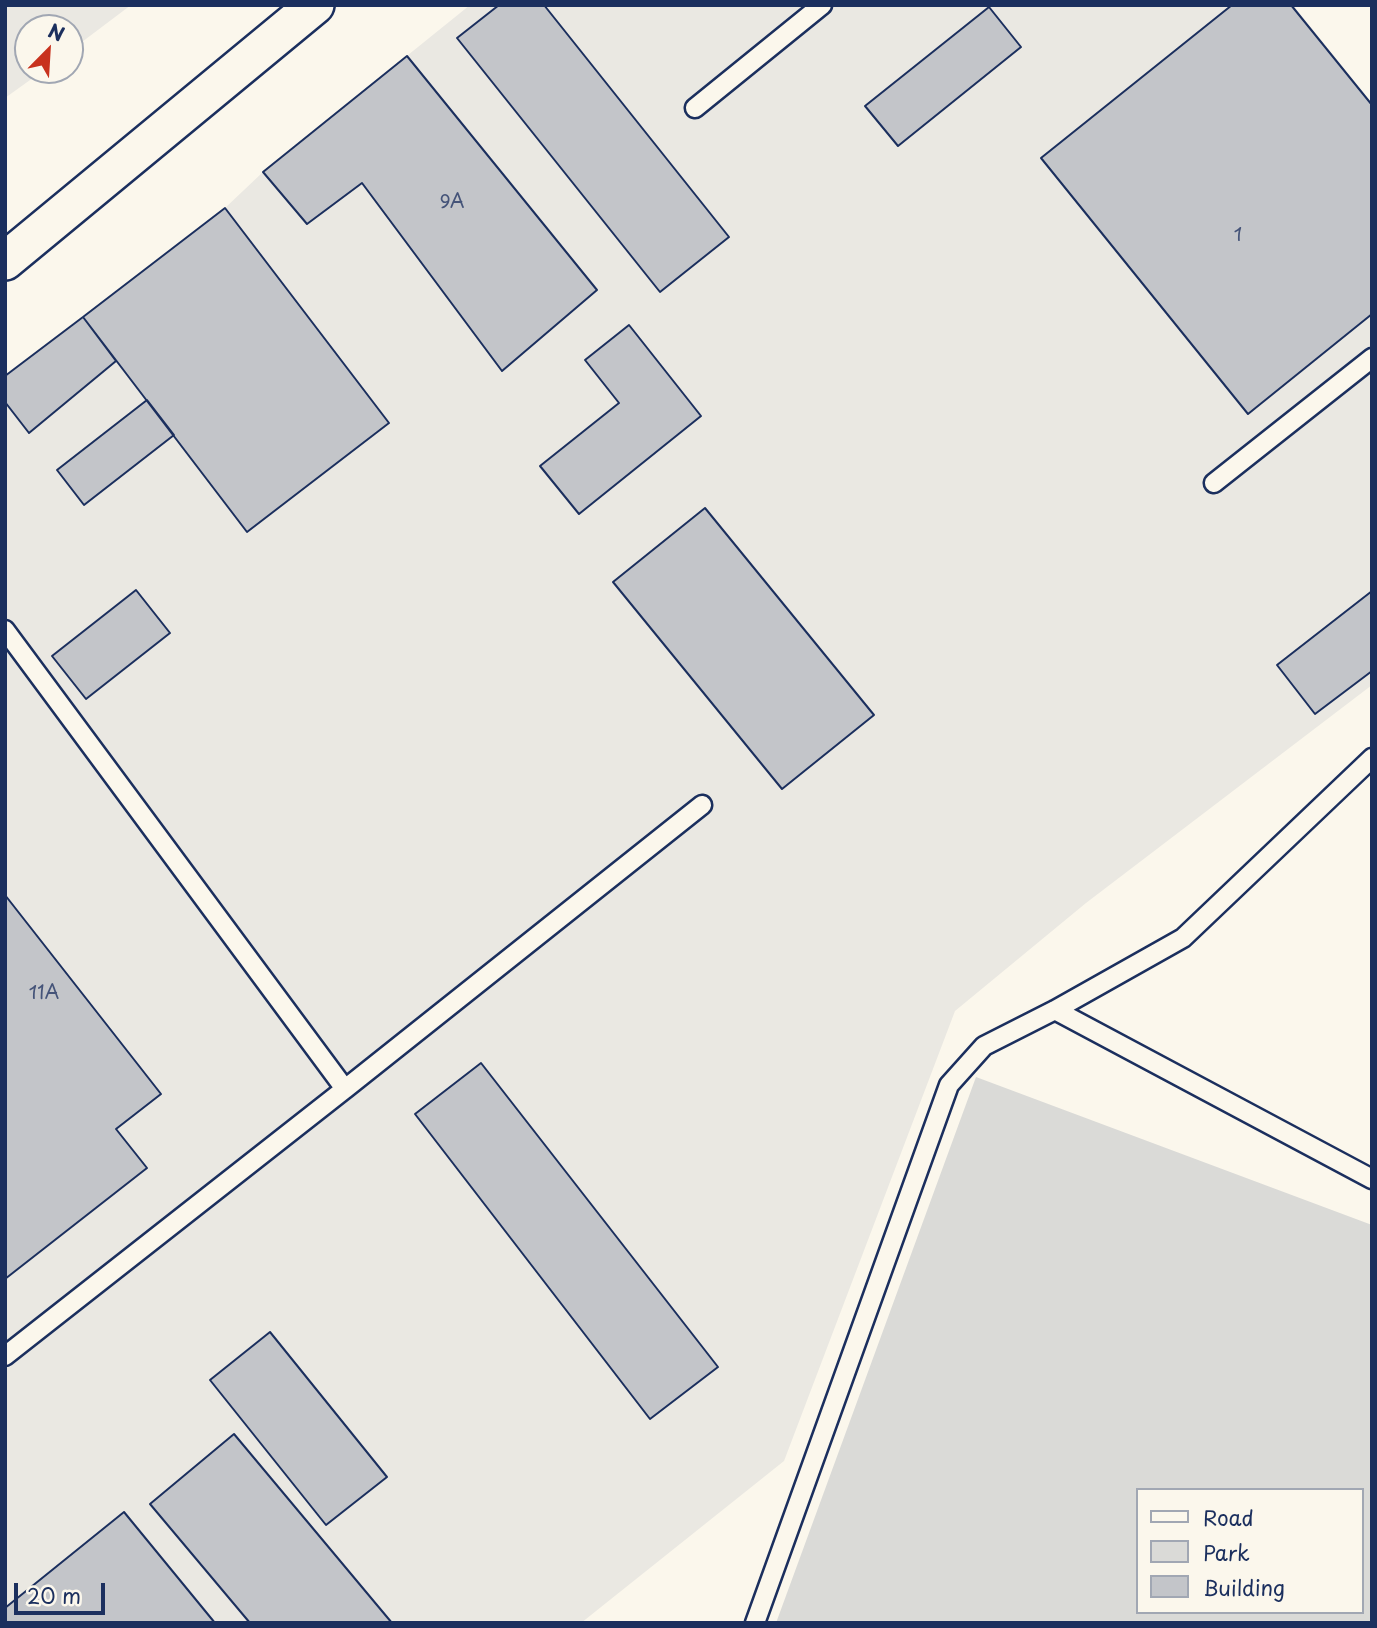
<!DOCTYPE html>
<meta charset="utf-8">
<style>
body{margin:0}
#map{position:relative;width:1377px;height:1628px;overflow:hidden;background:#fbf7ec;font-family:"Playpen Sans",sans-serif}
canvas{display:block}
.frame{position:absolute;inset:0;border:7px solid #1b2f5e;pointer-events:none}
.legend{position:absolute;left:1136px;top:1488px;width:228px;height:126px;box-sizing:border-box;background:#fbf7ec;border:2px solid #a1a7b3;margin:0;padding:9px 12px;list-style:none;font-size:21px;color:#1b2f5e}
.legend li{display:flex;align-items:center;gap:14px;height:35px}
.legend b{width:35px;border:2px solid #a1a7b3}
.north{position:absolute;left:14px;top:14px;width:70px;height:70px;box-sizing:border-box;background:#fbf7ec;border:2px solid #a1a7b3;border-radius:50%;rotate:24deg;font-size:19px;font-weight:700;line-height:28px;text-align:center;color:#1b2f5e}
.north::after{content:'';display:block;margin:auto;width:24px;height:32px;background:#c8321e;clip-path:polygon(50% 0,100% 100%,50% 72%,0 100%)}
.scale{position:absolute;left:14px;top:1583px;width:91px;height:32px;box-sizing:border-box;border:4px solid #1b2f5e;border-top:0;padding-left:9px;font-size:21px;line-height:24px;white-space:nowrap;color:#1b2f5e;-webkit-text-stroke:5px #fbf7ec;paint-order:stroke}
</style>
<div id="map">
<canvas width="1377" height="1628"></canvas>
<div class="frame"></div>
<ul class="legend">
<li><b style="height:9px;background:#fbf7ec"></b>Road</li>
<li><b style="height:19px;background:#dadad7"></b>Park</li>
<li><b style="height:19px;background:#c3c5c9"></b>Building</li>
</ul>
<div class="north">N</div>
<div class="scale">20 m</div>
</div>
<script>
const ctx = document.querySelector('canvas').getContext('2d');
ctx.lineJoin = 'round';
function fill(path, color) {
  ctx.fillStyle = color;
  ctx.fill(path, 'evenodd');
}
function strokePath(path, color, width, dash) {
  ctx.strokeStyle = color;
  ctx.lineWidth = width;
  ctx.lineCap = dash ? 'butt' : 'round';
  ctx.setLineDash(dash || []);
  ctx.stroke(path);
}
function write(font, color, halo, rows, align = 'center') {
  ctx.font = font + ' "Playpen Sans",sans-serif';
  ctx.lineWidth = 7;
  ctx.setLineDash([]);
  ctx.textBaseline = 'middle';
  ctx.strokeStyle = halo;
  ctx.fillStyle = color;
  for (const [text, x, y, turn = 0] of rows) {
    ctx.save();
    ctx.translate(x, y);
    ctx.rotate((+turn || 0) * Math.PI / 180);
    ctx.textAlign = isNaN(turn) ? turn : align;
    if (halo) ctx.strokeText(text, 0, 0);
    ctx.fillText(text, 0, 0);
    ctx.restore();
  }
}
fill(new Path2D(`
 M5,5h126l-61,46v-23h-42v42h16l-39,28z
 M470,5h823l79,98v582l-286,218 -131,108 -171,450 -203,162h-576v-1247l220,-168 38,-36z`), '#eae8e2');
fill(new Path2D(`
 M976,1077l396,148v398h-596zM1137,1490h224v122h-224z`), '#dadad7');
const building = new Path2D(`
 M499,5h45l185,232 -69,55 -203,-254z
 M1232,5h59l81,100v209l-124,100 -207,-256z
 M989,7l32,40 -123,99 -33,-40z
 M407,56l190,234 -95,81 -140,-188 -55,41 -44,-52z
 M225,208l164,215 -142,109 -164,-215z
 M83,317l33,44 -87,72 -24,-31v-26z
 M629,325l72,91 -122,98 -39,-48 79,-63 -34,-43z
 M147,400l27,35 -90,70 -27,-35z
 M705,508l169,207 -92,74 -169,-207z
 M136,590l34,43 -84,66 -34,-43z
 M1372,591v80l-57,43 -38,-49z
 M5,895l156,199 -45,35 31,39 -142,111z
 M481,1063l237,304 -68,52 -235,-305z
 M270,1332l117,145 -61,48 -116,-145z
 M234,1434l158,189h-142l-100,-119z
 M124,1512l91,111h-210v-15z`);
fill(building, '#c3c5c9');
strokePath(building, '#1b2f5e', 2);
const service = new Path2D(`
 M695,108l127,-103
 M1214,483l158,-125
 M5,630l340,459 357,-284
 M1055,1010l317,169
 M5,1356l340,-267
 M755,1623l194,-538 35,-39 71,-36 128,-72 189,-180`);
const minor = new Path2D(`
 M5,261l310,-256`);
strokePath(service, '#1b2f5e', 23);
strokePath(minor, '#1b2f5e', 42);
strokePath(service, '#fbf7ec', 18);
strokePath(minor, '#fbf7ec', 37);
write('19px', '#455479', null, [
 ["9А",452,203],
 ["1",1238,236],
 ["11А",44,994]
]);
</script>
